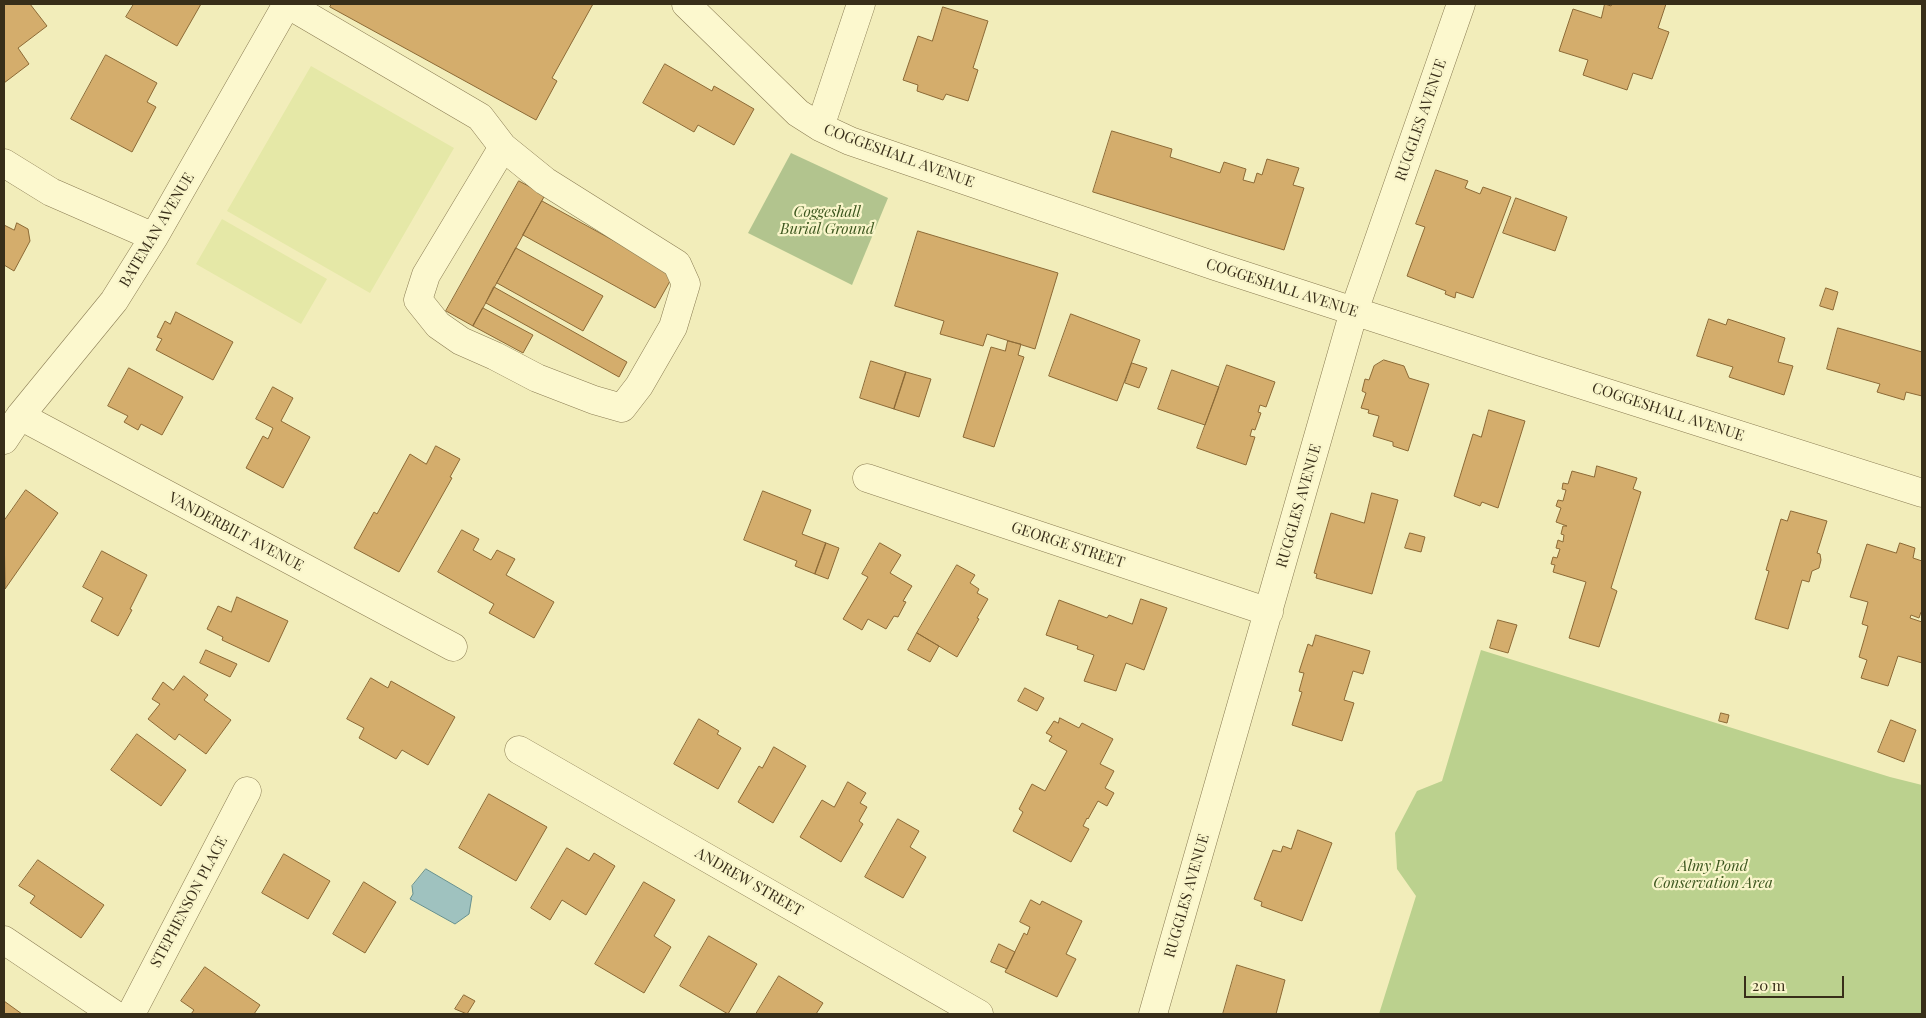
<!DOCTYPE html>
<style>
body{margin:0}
#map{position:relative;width:1926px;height:1018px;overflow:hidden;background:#f2edba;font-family:"Playfair Display",serif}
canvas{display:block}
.frame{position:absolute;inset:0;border:5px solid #382e19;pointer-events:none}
.scale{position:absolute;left:1744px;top:976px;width:100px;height:22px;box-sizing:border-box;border:2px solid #382e19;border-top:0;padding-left:6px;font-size:15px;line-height:18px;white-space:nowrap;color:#382e19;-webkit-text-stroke:4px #f9f5ca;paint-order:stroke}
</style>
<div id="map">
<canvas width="1926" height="1018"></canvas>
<div class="frame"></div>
<div class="scale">20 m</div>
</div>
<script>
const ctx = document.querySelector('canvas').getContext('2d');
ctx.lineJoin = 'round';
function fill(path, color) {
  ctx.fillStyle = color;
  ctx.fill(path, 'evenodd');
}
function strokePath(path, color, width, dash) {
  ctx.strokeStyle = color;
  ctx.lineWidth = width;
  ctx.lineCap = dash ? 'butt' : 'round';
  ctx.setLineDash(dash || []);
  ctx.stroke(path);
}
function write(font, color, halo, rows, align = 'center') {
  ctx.font = font + ' "Playfair Display",serif';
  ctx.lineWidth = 4.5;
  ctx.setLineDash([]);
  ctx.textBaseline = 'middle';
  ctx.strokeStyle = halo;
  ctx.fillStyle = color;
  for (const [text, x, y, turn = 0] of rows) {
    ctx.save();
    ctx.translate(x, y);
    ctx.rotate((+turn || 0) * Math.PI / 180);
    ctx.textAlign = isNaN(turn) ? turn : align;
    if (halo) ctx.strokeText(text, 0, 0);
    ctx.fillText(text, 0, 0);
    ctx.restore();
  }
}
fill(new Path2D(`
 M311,66l143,82 -84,145 -143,-82z
 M222,219l105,60 -26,45 -105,-60z`), '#e5e8a7');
fill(new Path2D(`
 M1481,650l409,127 32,8v229h-543l37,-118 -19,-27 -2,-36 22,-42 25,-10z`), '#bbd18e');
fill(new Path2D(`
 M791,153l97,45 -36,87 -104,-52z`), '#b2c48e');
const water = new Path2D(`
 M426,869l46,27 -3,18 -14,10 -45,-25 3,-5 -1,-8z`);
fill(water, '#9fc2bf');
strokePath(water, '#66908f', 1);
const building = new Path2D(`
 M4,4h26l17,22 -29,22 11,16 -25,19z
 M134,4h67l-24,42 -51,-29z
 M332,4h261l-41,74 5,3 -21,39 -206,-113z
 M1605,4l6,2 1,-2h54l-8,24 11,4 -17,47 -19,-6 -6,17 -44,-15 5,-15 -29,-9 14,-42 28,9z
 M943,7l45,14 -15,47 5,2 -10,31 -22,-7 -3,6 -26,-9 1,-6 -15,-5 15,-44 14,5z
 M106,55l51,28 -10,19 9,5 -24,45 -61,-33z
 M665,64l47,27 2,-5 40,23 -20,36 -36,-20 -4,7 -51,-29z
 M1112,131l60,18 -2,8 50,16 4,-11 22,7 -3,11 11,3 3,-10 5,2 5,-16 32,9 -6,17 11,3 -20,62 -191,-58z
 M1436,170l32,11 -3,7 15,6 3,-7 28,10 -38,101 -17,-6 -1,6 -10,-4 1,-3 -39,-15 18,-49 -9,-3z
 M519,181l26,14 -72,131 -27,-15z
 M1516,198l51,19 -12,34 -52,-18z
 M542,201l132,73 -19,34 -132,-73z
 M17,223l11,6 2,12 -16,30 -10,-6v-40l10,5z
 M918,231l140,42 -23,76 -48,-15 -4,12 -43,-12 4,-13 -49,-15z
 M516,248l87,48 -20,35 -86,-48z
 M494,287l133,75 -8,15 -133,-74z
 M1826,288l12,4 -5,18 -13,-4z
 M483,308l50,27 -10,18 -50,-27z
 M176,312l57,30 -20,38 -57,-30 6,-11 -5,-2 8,-16 5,3z
 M1071,314l69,26 -23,61 -68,-25z
 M1709,319l17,6 2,-6 57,19 -7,24 15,4 -9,29 -55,-18 4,-10 -36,-11z
 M1838,328l84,24v44l-16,-4 -2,8 -27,-8 3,-8 -53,-15z
 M1008,341l13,3 -3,11 6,2 -30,90 -31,-10 28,-90 14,4z
 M1384,360l20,6 5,12 20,6 -21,67 -15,-5v-4l-20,-6 6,-20 -11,-3 1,-3 -8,-2 5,-15 -4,-2 3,-12 4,1 5,-14z
 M871,361l35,11 -12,37 -34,-11z
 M1132,363l15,5 -8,20 -14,-5z
 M1227,365l48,17 -9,25 -6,-2 -2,7 3,1 -6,17 -3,-1 -2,7 5,1 -9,28 -49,-17z
 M129,368l54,29 -21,38 -21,-11 -3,6 -14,-8 4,-6 -20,-10z
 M1172,370l47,17 -14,38 -47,-16z
 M906,372l25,7 -12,38 -25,-8z
 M273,387l20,11 -12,23 29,16 -27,51 -37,-20 17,-32 5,3 5,-11 -17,-9z
 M1489,410l36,11 -27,87 -16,-6 -2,4 -26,-10 19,-62 8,3z
 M436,446l24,13 -10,18 2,1 -53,94 -45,-24 20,-36 3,2 33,-60 16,10z
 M1597,466l40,12 -4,11 8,3 -30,96 6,3 -18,56 -30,-9 17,-56 -33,-10 2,-7 -4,-1 2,-7 4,1 3,-9 -4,-1 2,-8 5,2 1,-7 -3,-1 2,-8h4l-11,-4 5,-14 -5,-2 2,-6 5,1 3,-11 -4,-1 1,-6 5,1 4,-13 22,6z
 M26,490l32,23 -53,76 -1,-68z
 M763,491l48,19 -9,24 24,9 -11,31 -20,-8 2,-5 -53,-21z
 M1372,493l26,7 -26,94 -56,-16 1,-4 -3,-1 17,-60 33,10z
 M1791,511l36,10 -10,32 3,1 1,6 -2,8 -7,3 -3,11 -7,-2 -14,49 -33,-10 14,-48 -3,-1 15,-51 6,2z
 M462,530l17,9 -6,11 18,10 6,-10 18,9 -9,16 48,27 -20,36 -45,-25 5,-9 -56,-32z
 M1410,533l15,4 -4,15 -16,-4z
 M826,543l13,5 -11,31 -13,-5z
 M880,543l21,12 -11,18 22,13 -9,15 3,1 -8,15 -4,-1 -8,13 -18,-10 -6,11 -19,-11 25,-42 -6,-3z
 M1900,543l15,5 -2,10 9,3v51h-1l-2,6 -8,-3 -1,3 12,4v41l-24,-7 -10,30 -27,-8 6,-18 -8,-3 9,-31 -6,-2 6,-22 -18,-5 17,-53 29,9z
 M102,551l45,24 -17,34 2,1 -14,26 -27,-15 12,-23 -20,-11z
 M957,565l18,10 -5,8 9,6 -2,4 11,6 -11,19 2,1 -22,38 -40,-24z
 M237,597l51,24 -19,41 -47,-22 1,-3 -16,-8 11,-23 13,6z
 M1141,599l26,9 -23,62 -18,-7 -10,28 -32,-10 10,-26 -17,-6 1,-3 -32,-11 13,-35 48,18 2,-3 23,9z
 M1498,620l19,5 -9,28 -18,-5z
 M917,633l22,13 -9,16 -22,-12z
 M1316,635l54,16 -7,23 -10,-3 -9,29 10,3 -12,38 -50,-16 10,-33 -3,-1 5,-18 -5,-1 9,-28 4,2z
 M206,650l31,14 -7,13 -30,-14z
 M184,676l24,19 -4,5 27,20 -25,34 -27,-20 -4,6 -27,-21 12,-15 -8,-5 11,-17 10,8z
 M371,678l17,10 3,-7 64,36 -27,48 -26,-15 -6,9 -37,-21 5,-10 -17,-9z
 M1025,688l19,10 -7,13 -19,-10z
 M1721,713l8,2 -2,8 -8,-2z
 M1060,718l19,10 3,-5 31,16 -13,25 14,7 -9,17 9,5 -7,13 -9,-5 -10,18 -1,-1 -4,8 6,3 -18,33 -58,-31 10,-19 -4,-3 13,-25 13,7 22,-40 -18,-10 3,-5 -6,-3 8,-12 4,2z
 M699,719l20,12 -2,3 24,14 -23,41 -44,-25z
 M1891,720l25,10 -12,32 -26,-10z
 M137,734l49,36 -25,36 -50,-36z
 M774,747l32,19 -33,57 -35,-21 21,-36 3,2z
 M848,782l18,11 -6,10 7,4 -8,14 4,3 -22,38 -41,-25 22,-37 12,7z
 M489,794l58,33 -31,54 -57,-33z
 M898,819l21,12 -9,16 16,10 -23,41 -38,-21z
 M1298,830l34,13 -30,78 -41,-15 1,-4 -8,-3 19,-49 8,2 2,-6 8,3z
 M567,848l22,13 5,-8 21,13 -29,49 -24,-15 -12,20 -19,-12z
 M284,854l46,27 -22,38 -46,-26z
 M38,860l66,45 -23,33 -51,-35 5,-7 -16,-10z
 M364,882l32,20 -31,51 -32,-19z
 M644,882l31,18 -21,36 17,11 -27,46 -49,-29z
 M1031,900l9,5 2,-4 40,20 -16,33 10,5 -19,38 -52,-25 19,-39 3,2 3,-8 -10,-5z
 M709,936l48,28 -29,50 -48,-28z
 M999,944l16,8 -8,17 -16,-7z
 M1237,965l48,15 -9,34h-53z
 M205,967l55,38 -6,9h-63l3,-4 -13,-9z
 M779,976l44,27 -7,11h-60z
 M464,995l11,6 -8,13 -12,-5z
 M4,1001l18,13h-18z`);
fill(building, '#d4ad6c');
strokePath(building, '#8c6a36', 1);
const minor = new Path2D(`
 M287,4l193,113 23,30
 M686,4l112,109 22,14 30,14 365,125 317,103 390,124
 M820,127l41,-123
 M503,147l42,34 132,83 9,20 -13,43 -34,59 -17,22 -28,-8 -57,-22 -42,-22 -34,-15 -23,-16 -20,-25 8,-25z
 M4,163l47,29 103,45
 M20,416l433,231
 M4,440l16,-24 94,-115 40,-64 133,-233
 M867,478l402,134
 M519,750l460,264
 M4,940l110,74
 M131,1014l116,-223
 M1153,1014l201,-703 107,-307`);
strokePath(minor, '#8a7c53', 29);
strokePath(minor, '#fcf8ce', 28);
write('15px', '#382e19', '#f9f5ca', [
 ["RUGGLES AVENUE",1421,120,-71],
 ["COGGESHALL AVENUE",899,156,20],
 ["BATEMAN AVENUE",157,230,-59],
 ["COGGESHALL AVENUE",1282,288,18],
 ["COGGESHALL AVENUE",1668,412,18],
 ["RUGGLES AVENUE",1299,506,-74],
 ["VANDERBILT AVENUE",236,532,28],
 ["GEORGE STREET",1068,545,18],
 ["ANDREW STREET",749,882,30],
 ["RUGGLES AVENUE",1187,896,-74],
 ["STEPHENSON PLACE",189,902,-62]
]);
write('italic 15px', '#3c561e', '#f9f5ca', [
 ["Coggeshall",827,212],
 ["Burial Ground",827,229],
 ["Almy Pond",1713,866],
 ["Conservation Area",1713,883]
]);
</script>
